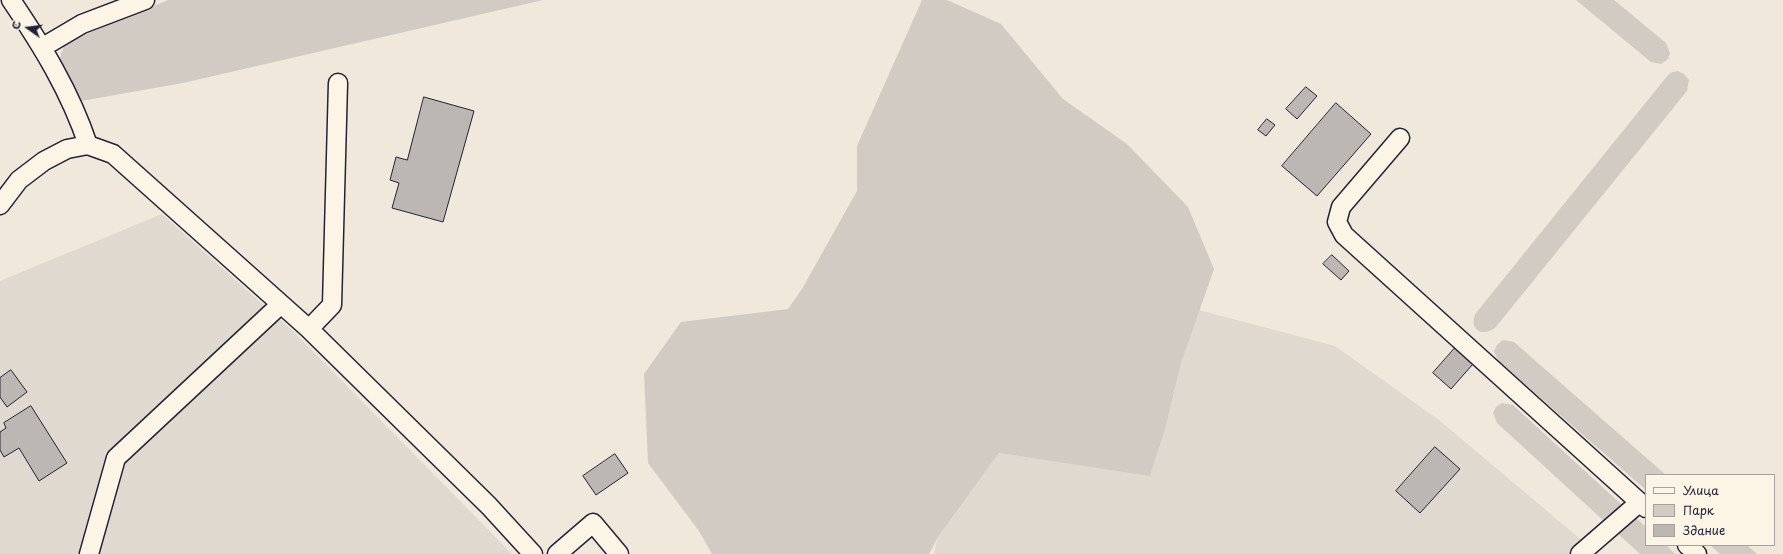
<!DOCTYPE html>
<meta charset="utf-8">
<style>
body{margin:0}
#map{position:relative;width:1783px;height:554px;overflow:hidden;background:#efe8db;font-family:"Playpen Sans",sans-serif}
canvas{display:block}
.legend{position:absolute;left:1645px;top:474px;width:130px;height:72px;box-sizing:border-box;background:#fcf5e5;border:1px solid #a5a1a1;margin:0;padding:5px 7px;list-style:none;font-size:12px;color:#22223b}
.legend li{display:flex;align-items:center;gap:8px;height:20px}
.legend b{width:20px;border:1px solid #a5a1a1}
.north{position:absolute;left:8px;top:8px;width:40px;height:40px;-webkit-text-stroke:3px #fcf5e5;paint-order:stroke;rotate:284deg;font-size:11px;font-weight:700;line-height:16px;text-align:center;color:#22223b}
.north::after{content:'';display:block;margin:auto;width:14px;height:18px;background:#22223b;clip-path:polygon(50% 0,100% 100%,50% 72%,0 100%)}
</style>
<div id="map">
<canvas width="1783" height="554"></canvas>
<ul class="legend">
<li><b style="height:5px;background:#fcf5e5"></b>Улица</li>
<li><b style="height:11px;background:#d1cbc3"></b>Парк</li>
<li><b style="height:11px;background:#bcb7b3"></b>Здание</li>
</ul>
<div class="north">С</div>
</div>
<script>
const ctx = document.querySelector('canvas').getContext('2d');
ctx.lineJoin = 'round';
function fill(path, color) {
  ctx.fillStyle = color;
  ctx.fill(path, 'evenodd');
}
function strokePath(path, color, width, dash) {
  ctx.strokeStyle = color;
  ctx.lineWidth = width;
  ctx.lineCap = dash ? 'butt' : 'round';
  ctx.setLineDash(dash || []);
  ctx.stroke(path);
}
fill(new Path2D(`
 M162,214l133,119 217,221h-512v-273z
 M1199,310l136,36 104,74 159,134h-664l4,-17 61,-84 151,22 15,-45 16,-67z`), '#e0d9cf');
fill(new Path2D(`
 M168,0h375l-360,83 -102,18 -22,-40 6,-18z
 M922,0h25l54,24 62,75 64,45 61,63 26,62 -33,94 -16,67 -15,46 -151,-23 -61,84 -9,17h-217l-13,-23 -51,-68 -4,-89 37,-52 107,-13 14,-20 55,-98v-45z
 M1576,0h38l52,43 4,10 -2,6 -7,5 -10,-2z
 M1678,71l6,3 5,6 -2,11 -192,237c-14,10 -27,0 -19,-15l192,-238 4,-3z
 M1503,340l11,2 152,133h-20v15l-148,-129 -4,-10 3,-6z
 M1502,403l11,2 133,122v18h20l9,9h-35l-143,-131 -4,-10 3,-6z
 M1710,545h37l10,9h-37z`), '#d1cbc3');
const building = new Path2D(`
 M1306,87l11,9 -20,23 -11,-10z
 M424,97l50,14 -31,111 -51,-14 7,-25 -9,-3 6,-23 11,3z
 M1336,103l35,31 -54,62 -35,-30z
 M1267,119l8,6 -9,11 -8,-6z
 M1332,255l17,16 -8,9 -18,-16z
 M1455,348l18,16 -22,25 -18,-16z
 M11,370l16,22 -20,15 -7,-10v-19z
 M31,406l36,57 -28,18 -20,-33 -15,9 -4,-7v-18l6,-4 -2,-5z
 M1435,447l25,22 -40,44 -24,-22z
 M615,454l13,19 -32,22 -13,-19z`);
fill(building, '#bcb7b3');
strokePath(building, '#22223b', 1);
const minor = new Path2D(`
 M11,0c31,46 59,91 77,145
 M43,47l39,-23 63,-24
 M1400,138l-59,69 -4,15 7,13 302,273
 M0,205l19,-25 25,-19 23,-12 21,-4 25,9 196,175 180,177 44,48
 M309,329l23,-24 6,-222
 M1687,545l10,9
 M89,554l27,-96 165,-154
 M557,554l36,-31 26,31
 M1580,554l60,-52`);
strokePath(minor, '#22223b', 21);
strokePath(minor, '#fcf5e5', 18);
</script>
